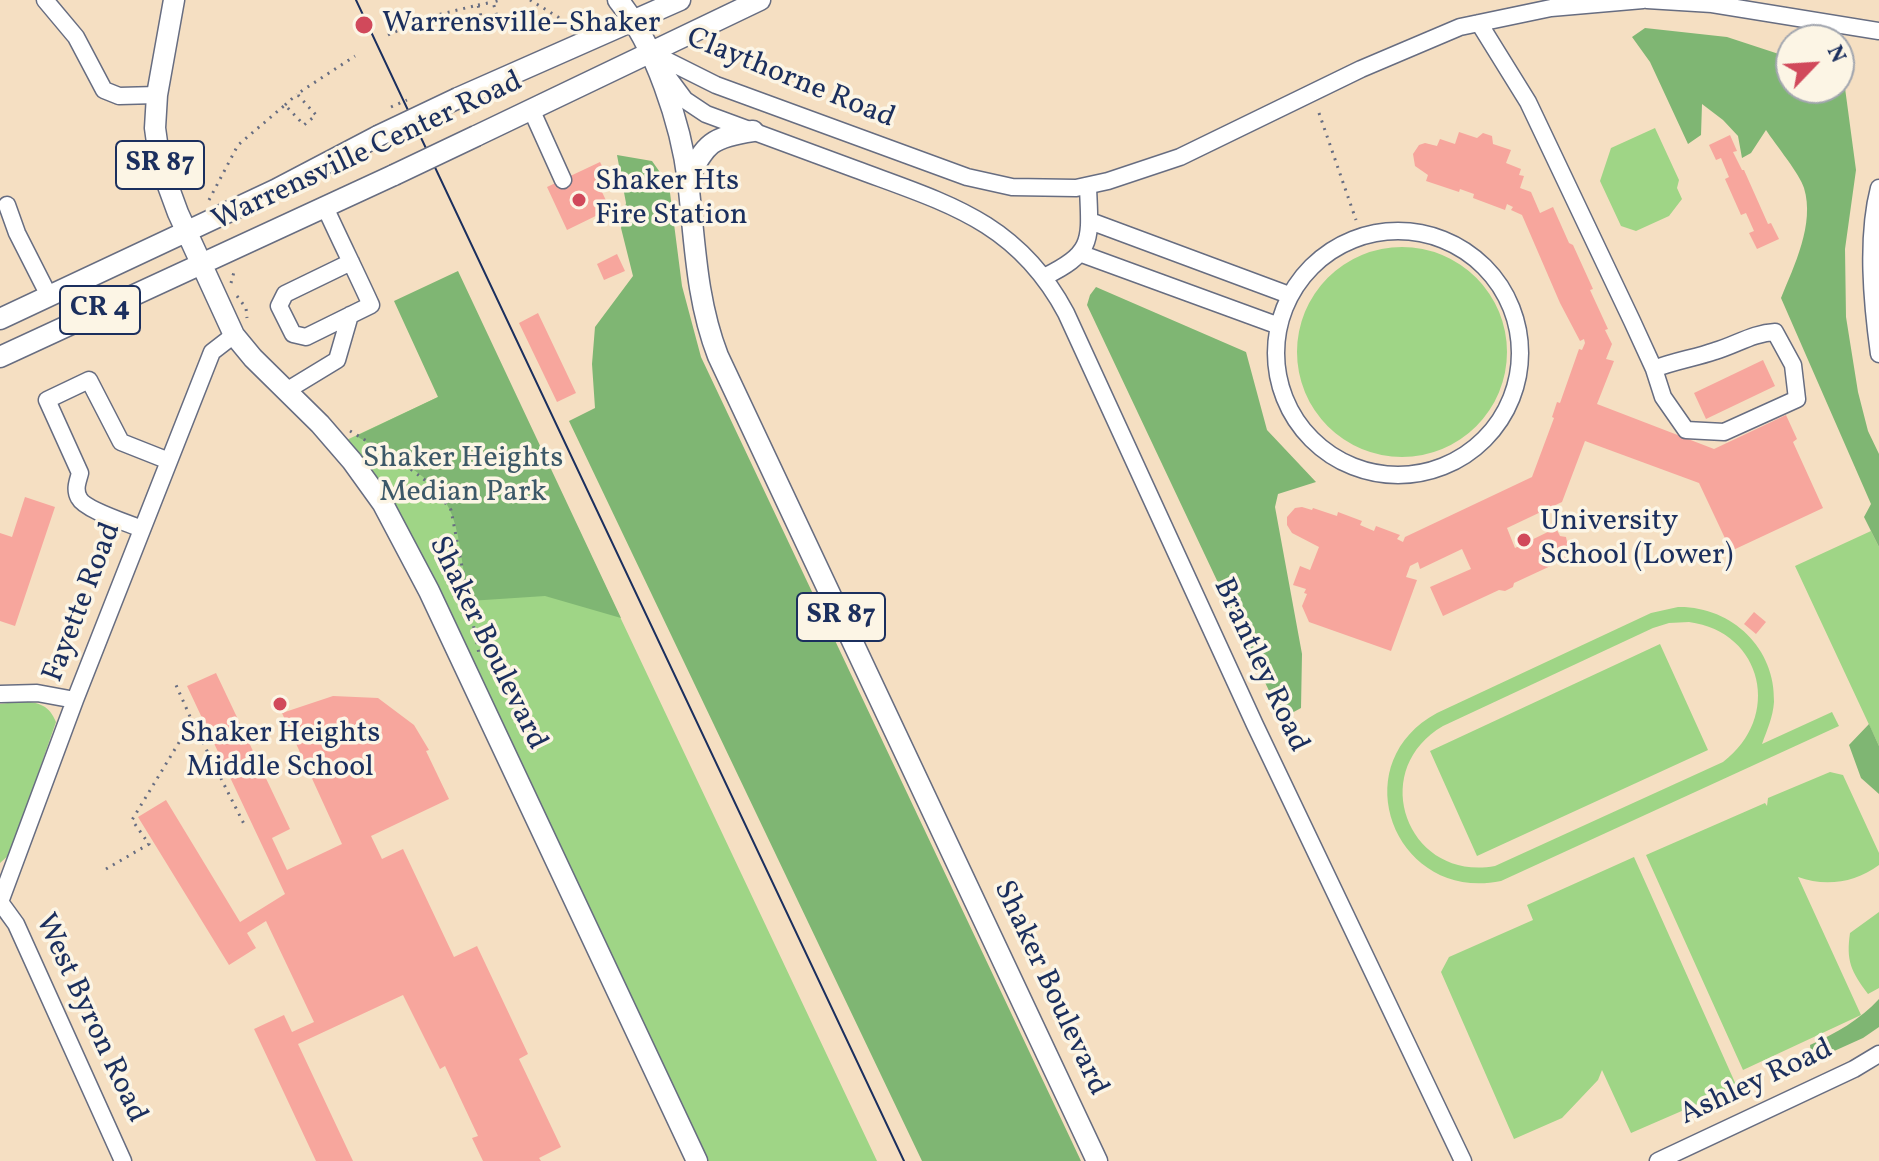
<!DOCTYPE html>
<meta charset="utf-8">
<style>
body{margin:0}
#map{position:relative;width:1879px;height:1161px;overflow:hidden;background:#f5dfc2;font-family:Vollkorn,serif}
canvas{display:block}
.north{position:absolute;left:1775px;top:24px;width:80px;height:80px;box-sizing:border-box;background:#fcf5e5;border:2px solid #a2a6af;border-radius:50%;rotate:65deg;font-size:22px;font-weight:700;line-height:32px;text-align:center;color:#1b2f5e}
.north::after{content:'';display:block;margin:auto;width:28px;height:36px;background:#d1495b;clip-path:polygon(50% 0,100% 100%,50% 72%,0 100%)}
</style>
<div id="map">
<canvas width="1879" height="1161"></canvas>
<div class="north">N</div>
</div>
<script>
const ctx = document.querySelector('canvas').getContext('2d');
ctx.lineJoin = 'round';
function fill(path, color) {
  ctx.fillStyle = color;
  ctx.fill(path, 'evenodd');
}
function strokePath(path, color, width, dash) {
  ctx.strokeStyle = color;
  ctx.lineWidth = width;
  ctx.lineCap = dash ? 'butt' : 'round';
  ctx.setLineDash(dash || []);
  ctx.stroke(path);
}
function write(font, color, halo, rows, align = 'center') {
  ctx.font = font + ' Vollkorn,serif';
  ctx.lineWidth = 7;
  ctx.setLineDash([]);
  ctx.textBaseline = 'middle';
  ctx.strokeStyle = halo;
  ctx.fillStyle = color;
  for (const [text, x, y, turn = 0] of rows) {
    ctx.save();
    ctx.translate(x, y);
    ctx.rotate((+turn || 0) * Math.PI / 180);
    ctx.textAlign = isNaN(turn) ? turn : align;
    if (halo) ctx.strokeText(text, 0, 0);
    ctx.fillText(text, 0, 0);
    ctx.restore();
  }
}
fill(new Path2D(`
 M1655,128l24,52 -2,8 5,11 -13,17 -33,15 -15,-5 -21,-45 11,-33z
 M1297 352a105 105 0 1 1 210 0a105 105 0 1 1-210 0Z
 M502,367l375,794h-180l-278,-591 -81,-126z
 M1871,531l8,16v199l-84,-180z
 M1678,607c53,-1 98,41 96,95 -1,15 -7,28 -12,42l70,-32 7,14 -338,155c-105,22 -160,-116 -64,-168l214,-100zM1689,622c75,10 93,96 34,140l-228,104c-87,16 -129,-95 -52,-140l210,-98 16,-5z
 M1660,644l48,106 -231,106 -47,-105z
 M22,701c18,2 27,4 34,21l-46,132 -10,9v-159z
 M1830,772l13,3 36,78v12c-24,18 -54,22 -81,12l63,138 -118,55 -97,-215 119,-52 2,3 1,-8z
 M1634,857l103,230 -106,46 -29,-63 -4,10 -36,38 -48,21 -73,-167 8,-15 84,-37 -6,-15z
 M1879,912v76l-11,6c-17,-23 -22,-33 -18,-61z`), '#9fd586');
fill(new Path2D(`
 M1645,28l82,9 64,21v30h48v-4l6,4 11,82 -11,79 1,68 12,75 10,39 11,23v93l-15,-30 7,-13 -90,-206c13,-32 34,-74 23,-110 -4,-14 -29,-44 -38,-58l-15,23 -9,5 -4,-22 -15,-16 -21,-16 -1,31 -13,9 -38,-82 -18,-25z
 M617,155l35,6 17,24 13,101 19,71 380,804h-159l-353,-740 26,-13 -3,-44 3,-37 38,-51 -12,-48 5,-25z
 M458,271l163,347 -76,-22 -76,5c-7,-28 -7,-59 -17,-86 -14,-39 -64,-61 -96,-79l82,-39 -44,-96z
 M1096,287l150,65 21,78 49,52 -38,12 -3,13 27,147 -1,54 -11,6 -11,-2 -192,-407 3,-10z
 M1869,724l10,22v48l-18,-16 -12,-33z
 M1879,999v28l-16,11 -51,23 -2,-16c26,-12 50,-25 69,-46z`), '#7fb673');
fill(new Path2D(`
 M1459,132l18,6 6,-5 9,3 1,8 18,6 -5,13 15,6 -2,6 5,1 -4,12 11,4 9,21 13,-6 16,36 4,2 20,44 -3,1 18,39 -3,1 7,14 -6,15 8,2 -17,43 117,45 72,-34 11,24 -4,3 30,66 -92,43 -32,-68 -114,-42 -23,61 -55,26 8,20 41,-20 4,8 6,1 4,20 -56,26 -1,4 -8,4 -6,-1 -56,26 -13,-29 41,-18 -9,-20 -42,20 -2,-7 -8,4 -4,11 11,3 -26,71 -82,-29 -7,-16 5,-12 -3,-1 2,-4 -13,-4 7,-19 10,4 9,-23 -27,-14 -5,-8v-8l8,-9 7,-1 10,3 1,-2 24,8 1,-4 24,9 -2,4 14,6 2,-5 24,9 -3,4 6,3 2,-5 127,-60 22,-59 -2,-1 5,-15 3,1 19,-54 3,1 3,-7 -1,-4 -4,2 -20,-38 -38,-88 -11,-5 2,-3 -6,-3 -2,6 -32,-12 1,-4 -14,-5 -1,3 -33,-11 2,-6 -13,-9 -2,-12 6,-9 6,-2 12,3 3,-7 15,5z
 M1730,135l7,16 -4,1 9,18h2l24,54 3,-1 8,16 -22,10 -8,-16 5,-2 -8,-18 -5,2 -16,-36 4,-2 -8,-19 -5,2 -7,-15z
 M600,162l12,24 -10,6 8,17 -43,21 -20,-43z
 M617,254l8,17 -21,9 -7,-16z
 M538,313l38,80 -19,9 -38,-79z
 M1763,360l12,26 -69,33 -12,-26z
 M25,497l30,10 -40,119 -15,-5v-88l12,4z
 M1754,612l12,10 -10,12 -12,-10z
 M216,673l74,156 -18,9 15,32 55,-26 -60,-131 51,-17 45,2 36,27 15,25 -3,1 23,48 -78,37 11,23 21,-10 51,108 23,-11 51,108 -9,5 42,88 -22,11 2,3h-58l-11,-23 6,-2 -33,-70 -5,3 -37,-74 -105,49 55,117h-37l-62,-132 30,-14 8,17 22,-10 -48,-101 -19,12 9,15 -27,17 -91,-148 28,-17 74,122 45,-28 -98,-208z`), '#f7a69d');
const minor = new Path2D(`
 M45,0l31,37 28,53 15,6 38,-1
 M1647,0l65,4 167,27
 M1479,23l49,79 104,219 22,48 9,28 23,33 38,2 73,-33 -4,-34 -18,-33c-22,1 -39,13 -60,19 -20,7 -41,10 -61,18
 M650,52l66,33 251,92 45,10 64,1 32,-7 72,-24 181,-88 99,-42 91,-19 92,-8
 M665,73l20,27 21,14c50,18 99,37 149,55 91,34 162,52 211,144l189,412 208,436
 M531,109l32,71
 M1879,188c-13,50 -7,115 0,166
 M7,205l10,28 32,63
 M325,207c15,33 31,65 46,98l-65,32 -13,-3 -14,-28 6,-12 66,-32
 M1090,221l199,74
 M1276 353a122 122 0 1 1 244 0a122 122 0 1 1-244 0Z
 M1082,254l197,72
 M1044,277c51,-25 46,-37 44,-90
 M286,391l51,-31 13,-45
 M142,529c-14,-6 -57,-19 -63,-31 -5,-9 -1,-17 1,-25l-33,-73 42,-20 32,62 48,19
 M0,694l37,-1 38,7
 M0,902l75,-202 137,-348 22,-17
 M0,902l16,22 107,237
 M1658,1161l196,-92 25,-15`);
const major = new Path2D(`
 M174,0l-17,95 -2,33 5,36 18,49 56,122 19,23 67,66 32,37 31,43 46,87 268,570
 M618,0c37,45 63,124 70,181 7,61 8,118 30,175l379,805
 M458,98l222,-98
 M476,136l284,-136
 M688,180c17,-37 24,-43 65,-49
 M0,319l275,-129 103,-54
 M0,357l394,-182`);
strokePath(minor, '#676d81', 19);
strokePath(major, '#676d81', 23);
strokePath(new Path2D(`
 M530,0l28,17 10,12
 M478,5l15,-3
 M388,35l41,-18 49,-12 6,23 15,-4 -6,-22 7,-2
 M285,105l12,-11
 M391,107l16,-7
 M1319,113l37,107
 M209,200l29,-55 47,-40 19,20 12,-10 -19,-21 58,-38
 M231,283l4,-15
 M237,296l9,12 1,10
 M350,431l50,30 30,23 21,26 28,144
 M192,721l52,103
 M106,869l43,-25 -17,-24 60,-99 -16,-36`), '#676d81', 3, [2, 6]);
strokePath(minor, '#fff', 16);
strokePath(major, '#fff', 20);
strokePath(new Path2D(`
 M356,0l548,1161`), '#1b2f5e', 2);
const majorBridge = new Path2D(`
 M378,136l80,-38
 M394,175l82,-39`);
strokePath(majorBridge, '#676d81', 23, []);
strokePath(majorBridge, '#fff', 20);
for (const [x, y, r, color] of [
 [364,25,10,"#d1495b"],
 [579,200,8,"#d1495b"],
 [1524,540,8,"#d1495b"],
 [280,704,8,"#d1495b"]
]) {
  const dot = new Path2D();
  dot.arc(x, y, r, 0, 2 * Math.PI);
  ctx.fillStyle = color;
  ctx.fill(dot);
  strokePath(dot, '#fcf5e5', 3);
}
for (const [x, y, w] of [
 [160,165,88],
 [100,310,80],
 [841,617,88]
]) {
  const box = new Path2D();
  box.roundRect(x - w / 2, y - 24, w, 48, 6);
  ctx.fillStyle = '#fcf5e5';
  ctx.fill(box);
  strokePath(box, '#1b2f5e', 2);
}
write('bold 28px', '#1b2f5e', null, [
 ["SR 87",160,165],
 ["CR 4",100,310],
 ["SR 87",841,617]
]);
write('30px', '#1b2f5e', '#fcf5e5', [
 ["Warrensville–Shaker",382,25],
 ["Shaker Hts",595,183],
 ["Fire Station",595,217],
 ["University",1540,523],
 ["School (Lower)",1540,557],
 ["Shaker Heights",280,735,"center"],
 ["Middle School",280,769,"center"]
], 'left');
write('30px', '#1b2f5e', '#fcf5e5', [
 ["Claythorne Road",790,80,22],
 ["Warrensville Center Road",368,153,-25],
 ["Fayette Road",84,603,-69],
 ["Shaker Boulevard",486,644,64],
 ["Brantley Road",1259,666,65],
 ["Shaker Boulevard",1049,989,65],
 ["West Byron Road",89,1019,65],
 ["Ashley Road",1757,1084,-25]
]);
write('30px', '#3c5868', '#fcf5e5', [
 ["Shaker Heights",463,460],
 ["Median Park",463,494]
]);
</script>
